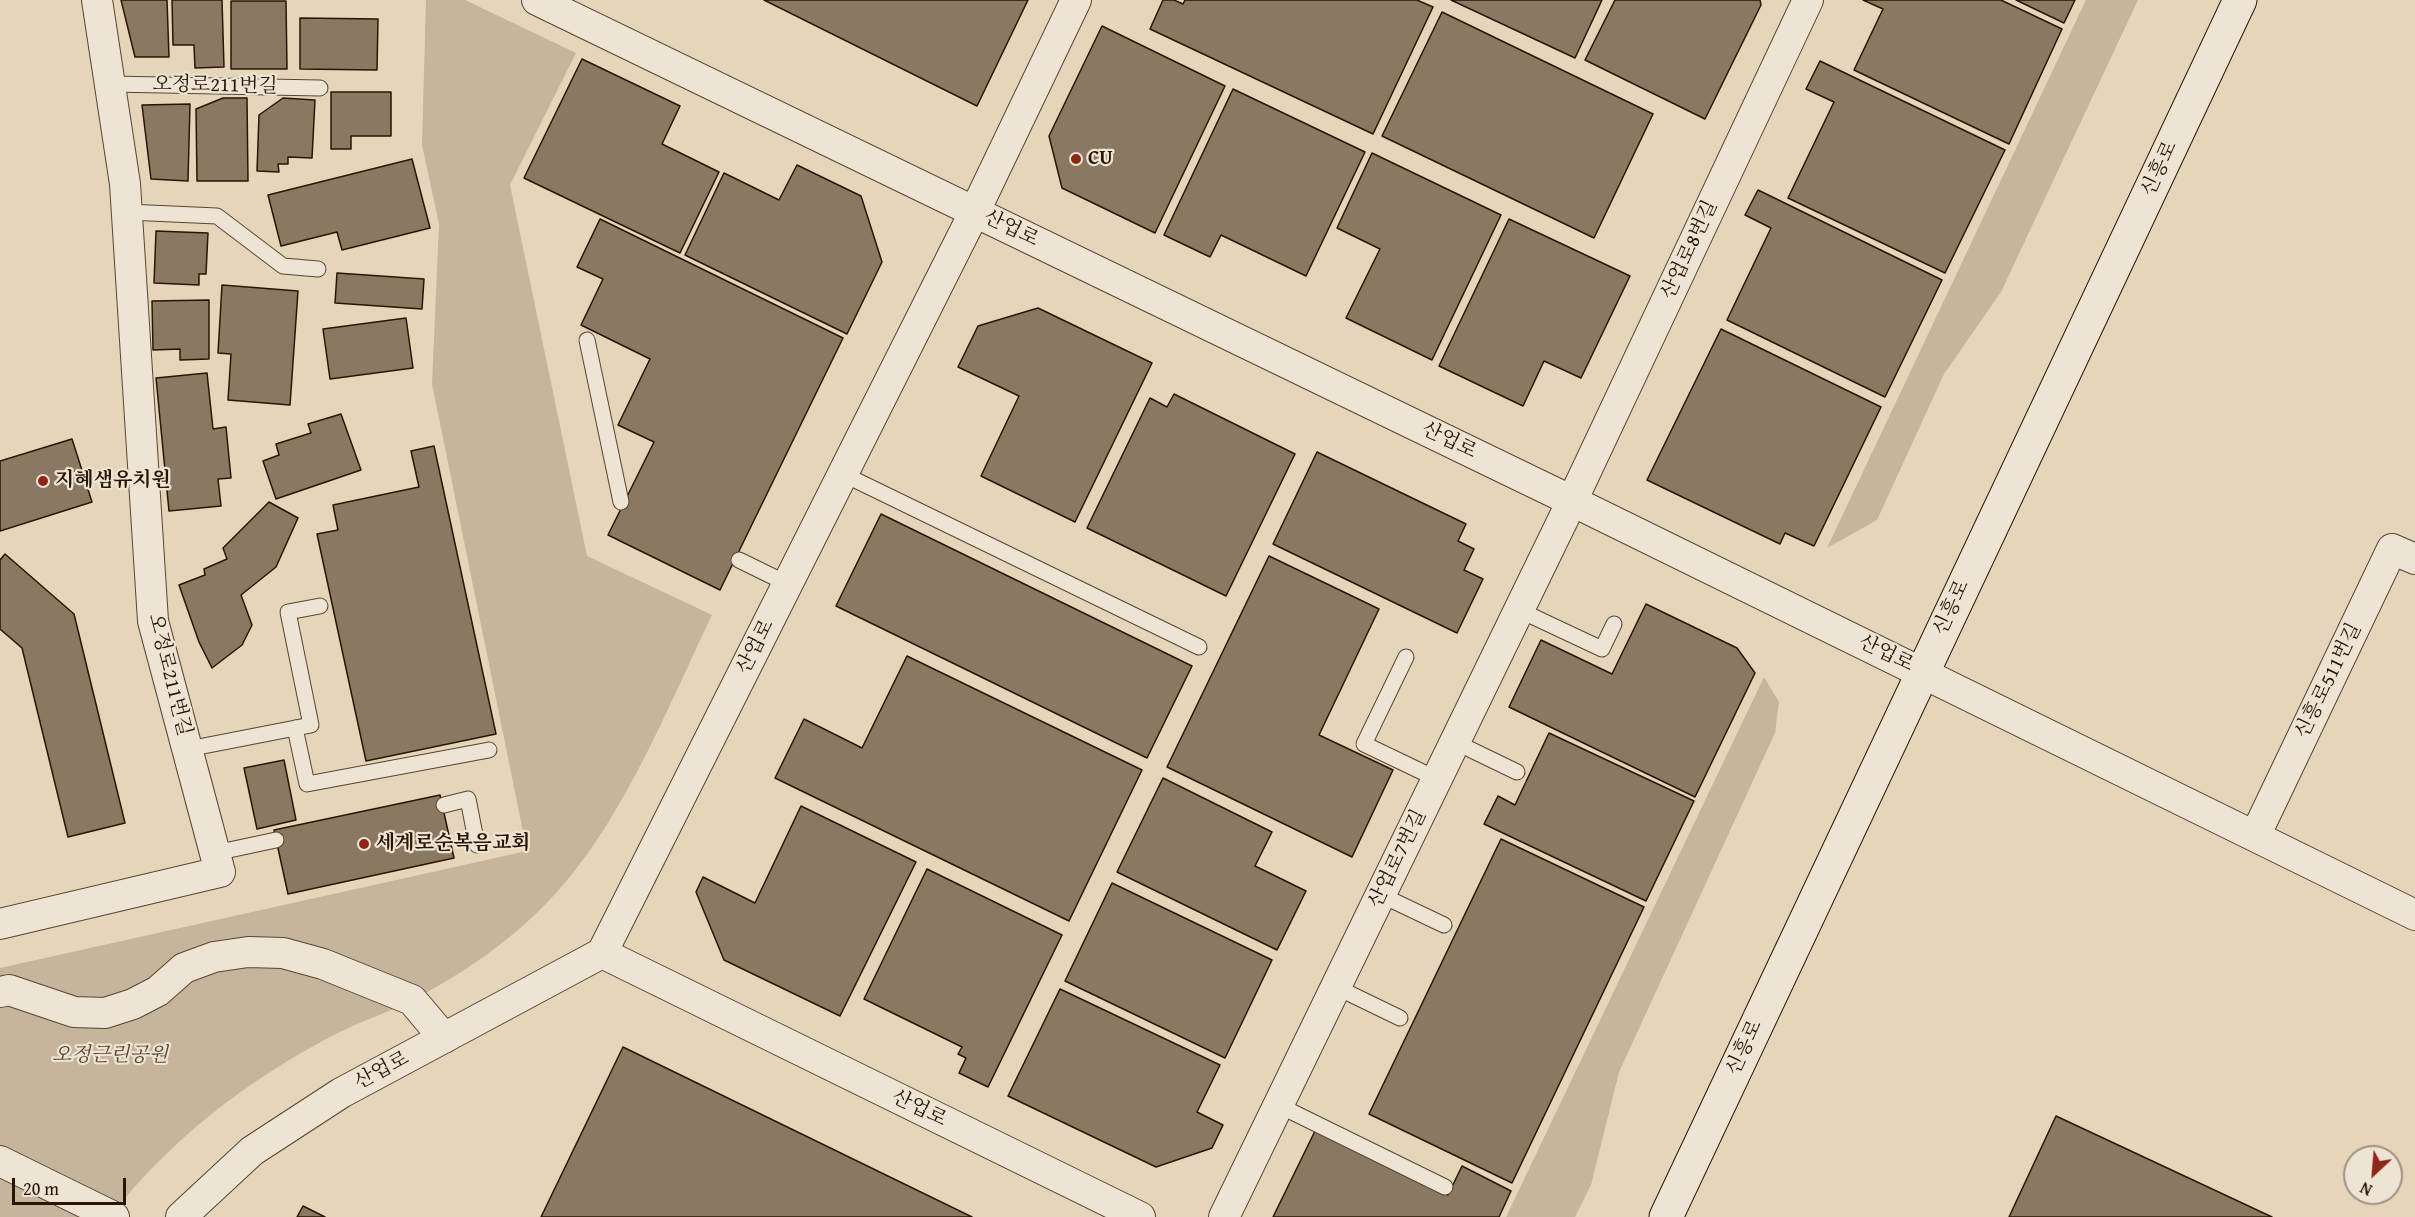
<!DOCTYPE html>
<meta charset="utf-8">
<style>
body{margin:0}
#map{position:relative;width:2415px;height:1217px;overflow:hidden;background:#e4d5bb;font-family:"Gentium Book Plus",serif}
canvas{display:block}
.north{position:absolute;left:2343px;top:1145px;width:60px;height:60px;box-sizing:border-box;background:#ede4d3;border:2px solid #9f927f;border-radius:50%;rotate:206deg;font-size:16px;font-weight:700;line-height:24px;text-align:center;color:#291602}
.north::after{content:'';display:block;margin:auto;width:21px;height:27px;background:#8f2418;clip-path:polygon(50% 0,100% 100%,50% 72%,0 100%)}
.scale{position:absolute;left:12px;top:1178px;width:114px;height:27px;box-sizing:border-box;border:3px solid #291602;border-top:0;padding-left:8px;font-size:18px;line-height:21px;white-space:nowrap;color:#291602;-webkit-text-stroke:4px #ede4d3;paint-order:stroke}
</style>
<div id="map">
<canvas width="2415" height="1217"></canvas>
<div class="north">N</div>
<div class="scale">20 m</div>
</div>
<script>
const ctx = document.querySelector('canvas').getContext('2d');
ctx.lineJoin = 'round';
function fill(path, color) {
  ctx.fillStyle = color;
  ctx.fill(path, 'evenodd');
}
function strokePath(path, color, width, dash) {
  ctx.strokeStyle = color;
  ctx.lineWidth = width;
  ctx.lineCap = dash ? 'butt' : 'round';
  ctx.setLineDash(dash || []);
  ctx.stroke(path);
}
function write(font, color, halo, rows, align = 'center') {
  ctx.font = font + ' "Gentium Book Plus","Noto Serif KR",serif';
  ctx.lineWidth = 4.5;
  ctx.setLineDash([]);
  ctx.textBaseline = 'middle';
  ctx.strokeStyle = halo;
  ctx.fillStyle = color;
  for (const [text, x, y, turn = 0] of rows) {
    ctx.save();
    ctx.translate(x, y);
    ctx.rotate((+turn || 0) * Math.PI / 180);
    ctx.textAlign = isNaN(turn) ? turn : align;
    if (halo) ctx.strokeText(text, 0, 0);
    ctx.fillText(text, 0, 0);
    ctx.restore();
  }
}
fill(new Path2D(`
 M426,0h39l111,53 -66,132 77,371 125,59c-52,108 -100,237 -194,315 -32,27 -68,51 -106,70 -27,14 -56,23 -82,37 -84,44 -163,105 -220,180h-110v-249l527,-117 -95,-467 7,-160 -17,-79z
 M2086,0h52l-137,292 -57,82 -67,146 -50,28z
 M1764,677l15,25 -4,31 -156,339 -28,113 -16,32h-69z`), '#c4b59c');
const building = new Path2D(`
 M121,0h46l2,57h-34z
 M172,0h50l2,67 -29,1 -1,-23h-21z
 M764,0h264l-51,106z
 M1163,0h11l9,4 2,-4h232l16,7 -60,127 -223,-105z
 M1451,0h151l-27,58z
 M1615,0h145l1,5 -56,114 -120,-59z
 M1863,0h138l61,29 -53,115 -155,-74 29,-61z
 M2016,0h59l-11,23z
 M231,1h55l1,68h-56z
 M1442,12l211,102 -59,124 -212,-102z
 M300,18l78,1 -1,51 -77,-1z
 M1102,26l123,60 -70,147 -93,-45 -13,-52z
 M582,59l98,47 -18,38 57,28 -39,81 -156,-75z
 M1820,61l185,89 -60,123 -157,-75 46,-96 -28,-13z
 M1233,89l132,63 -59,124 -85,-41 -11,22 -46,-22z
 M331,92h60v44h-40v13h-20z
 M223,98h24l1,83h-51l-1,-72z
 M283,98l32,2 -3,58 -24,-1v7h-10l1,8 -22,-1 2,-56z
 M190,104l-2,77 -37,-2 -9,-74z
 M1372,153l129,62 -69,145 -86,-42 34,-69 -43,-21z
 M412,159l18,69 -88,22 -5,-18 -56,14 -13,-51z
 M797,165l64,31 21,66 -35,72 -162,-79 39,-82 55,27z
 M1758,190l184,90 -57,117 -158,-77 44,-92 -26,-13z
 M600,219l243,119 -123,252 -112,-55 46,-93 -36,-17 32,-66 -69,-34 22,-46 -26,-12z
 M1509,219l121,57 -49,102 -37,-17 -21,45 -84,-40z
 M156,231l52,2 -2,41h-7v11l-45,-2z
 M337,273l87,6 -2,30 -87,-6z
 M222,285l76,6 -8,114 -62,-5 3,-46 -13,-1z
 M209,300v59l-29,1v-11l-27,1 -1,-49z
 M1038,308l114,55 -77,159 -94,-46 38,-80 -61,-29 20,-41z
 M406,318l7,50 -83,11 -7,-50z
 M1721,329l160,78 -67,139 -29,-13 -5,11 -133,-64z
 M207,373l6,56 13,-2 5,51 -13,1 3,27 -52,5 -13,-133z
 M1174,394l121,60 -69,142 -139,-68 63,-130 17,9z
 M341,414l20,56 -85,29 -13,-38 16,-6 -3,-11 35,-11 -3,-9z
 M72,439l20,63 -92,29v-70z
 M434,446l62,288 -130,27 -49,-227 21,-4 -5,-25 86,-18 -8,-36z
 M1317,452l149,72 -8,17 16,8 -10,21 19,9 -26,54 -184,-89z
 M269,502l29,16 -22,49 -35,28 11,30 -10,20 -30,23 -13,-26 -20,-57 26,-10 -1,-6 23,-10 -4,-11z
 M881,514l311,152 -45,92 -311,-152z
 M5,554l69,60 51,209 -57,14 -46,-189 -22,-19v-69z
 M1269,556l110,53 -60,126 74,35 -41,87 -185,-90z
 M1646,604l91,44 18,25 -60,124 -186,-90 32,-67 71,34z
 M907,656l235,114 -73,151 -294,-143 29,-59 58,29z
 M1549,733l145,68 -48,100 -162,-77 14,-28 17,9z
 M284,760l12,60 -39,9 -13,-61z
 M1163,778l109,54 -17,34 51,25 -29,59 -160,-78z
 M440,795l14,63 -166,36 -14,-64z
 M801,806l115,56 -76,154 -116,-56 -28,-68 7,-15 52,26z
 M1501,839l143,68 -132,276 -143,-69z
 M927,869l135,66 -74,152 -29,-14 7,-15 -8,-4 4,-7 -98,-48z
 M1112,883l160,77 -47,98 -160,-77z
 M1060,989l160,76 -23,47 26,13 -11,23 -56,19 -148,-71z
 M623,1047l349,170h-431z
 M2056,1116l216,101h-263z
 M1315,1131l133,64 14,-29 49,25 -12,26h-226z
 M303,1206l22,11h-28z`);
fill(building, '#8a7962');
strokePath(building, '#291602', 1.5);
const lane = new Path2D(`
 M110,84l210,4
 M127,212l90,4 66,50 35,3
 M587,340l34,162
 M843,474l356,173
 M739,560l49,24
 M1519,610l83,39 12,-25
 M1406,657l-42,87 73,35
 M295,728l12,56 182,-34
 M1455,742l62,30
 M188,749l123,-24 -23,-113 32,-6
 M444,805l24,-6 9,46
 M215,853l61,-13
 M1381,895l63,30
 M1336,987l64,31
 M1278,1105l167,82`);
const street = new Path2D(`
 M537,0l1035,501 843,414
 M2255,836l137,-287 23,10
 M0,924l220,-52 -67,-251 -28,-437 -28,-184
 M602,953l538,264
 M0,992l9,-2 65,22 31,1 28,-9 25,-13 26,-23 30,-11 34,-5 35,1 40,11 89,36 32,38
 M0,1161l114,56
 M181,1217l71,-66 89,-58 261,-140 373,-742 101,-211
 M1224,1217l348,-716 236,-501`);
const secondary = new Path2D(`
 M1666,1217l574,-1217`);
strokePath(lane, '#584630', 17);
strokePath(street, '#584630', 32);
strokePath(secondary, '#291602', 35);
strokePath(lane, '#ede4d3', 15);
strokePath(street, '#ede4d3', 30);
strokePath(secondary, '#ede4d3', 33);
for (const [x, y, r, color] of [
 [1076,159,6,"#8f2418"],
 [43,481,6,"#8f2418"],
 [364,844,6,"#8f2418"]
]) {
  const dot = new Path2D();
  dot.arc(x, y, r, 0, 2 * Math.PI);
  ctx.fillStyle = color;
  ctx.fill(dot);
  strokePath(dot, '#ede4d3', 2);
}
write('20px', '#291602', '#ede4d3', [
 ["오정로211번길",215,86,1],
 ["신흥로",2160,169,-65],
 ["산업로",1011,229,26],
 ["산업로8번길",1690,250,-65],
 ["산업로",1449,441,26],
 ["신흥로",1952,608,-65],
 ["산업로",756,647,-63],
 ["산업로",1886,654,26],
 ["오정로211번길",169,675,76],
 ["신흥로511번길",2329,681,-64],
 ["산업로7번길",1398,859,-64],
 ["신흥로",1745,1048,-65],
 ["산업로",382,1071,-28],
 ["산업로",919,1109,26]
]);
write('bold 20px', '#291602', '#ede4d3', [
 ["CU",1088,159],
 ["지혜샘유치원",55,481],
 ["세계로순복음교회",376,844]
], 'left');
write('italic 20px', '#584630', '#ede4d3', [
 ["오정근린공원",110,1056]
]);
</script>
